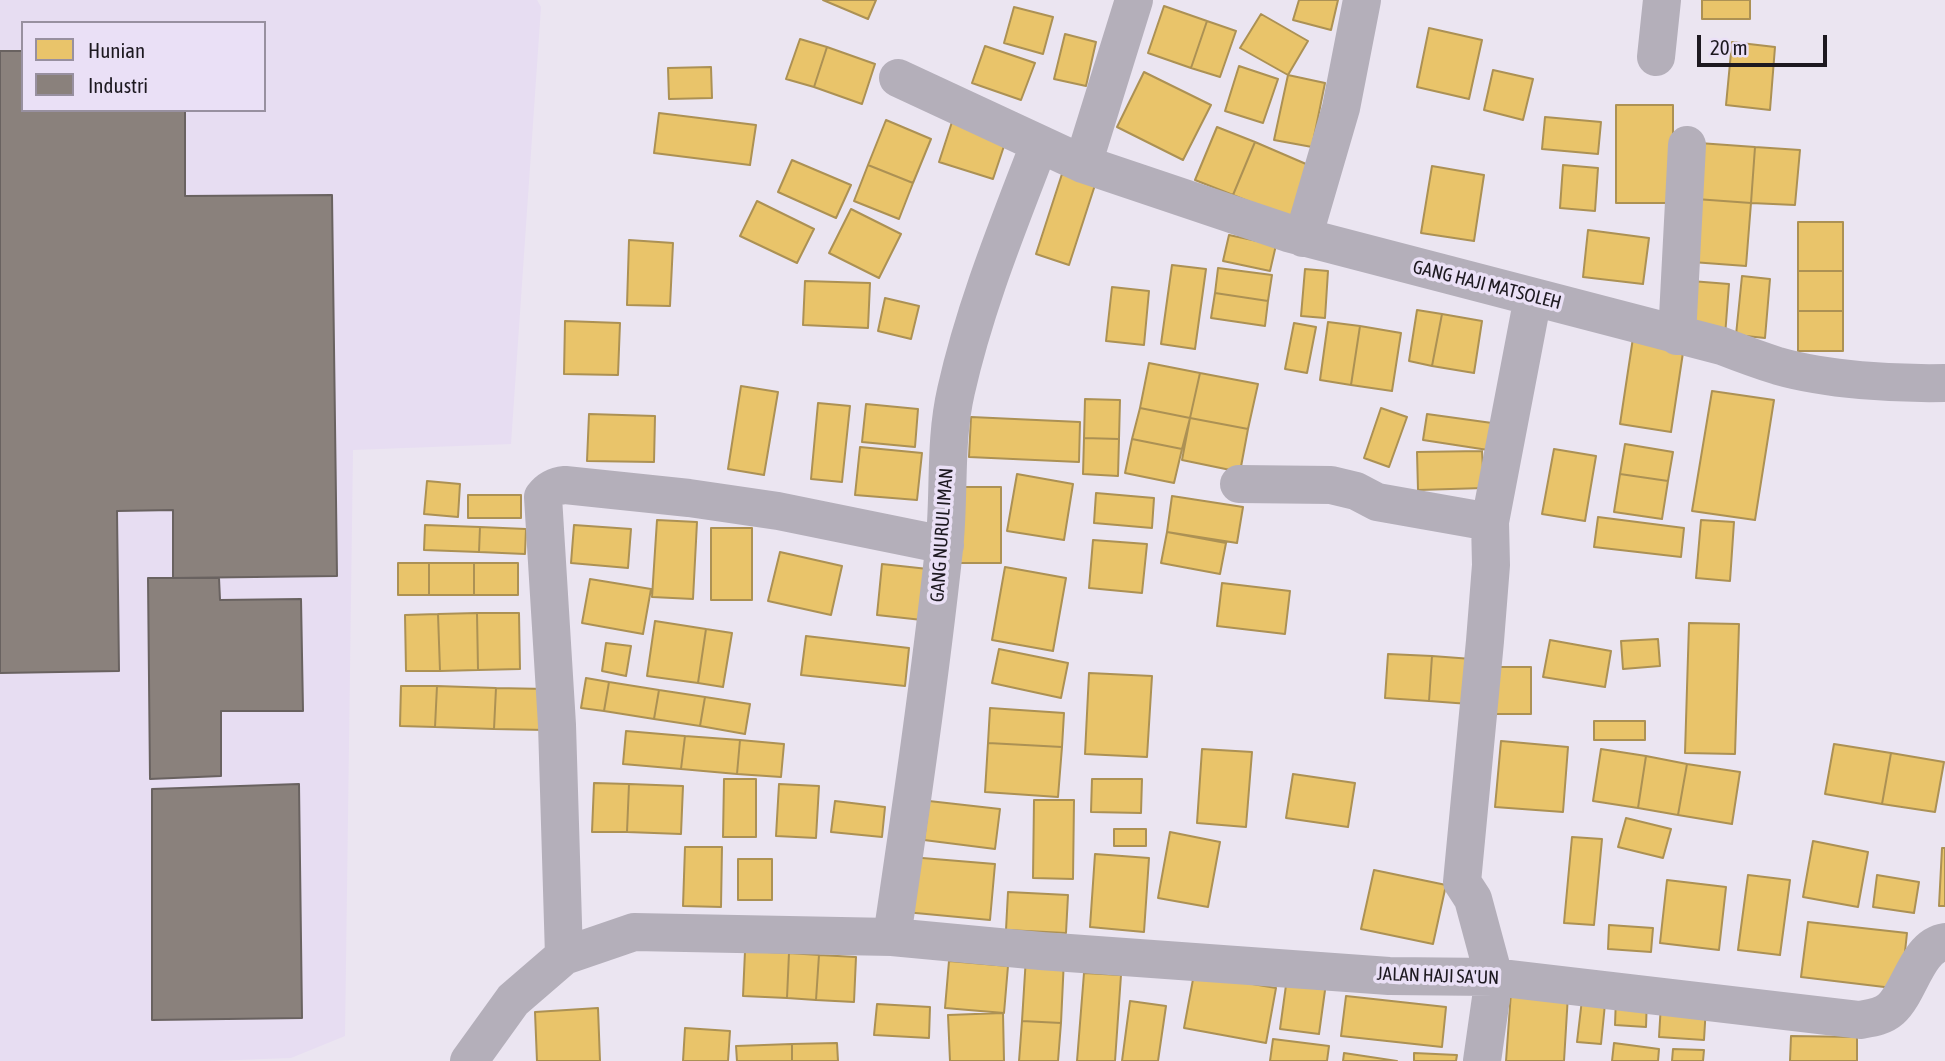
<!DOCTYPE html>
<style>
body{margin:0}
#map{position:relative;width:1945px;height:1061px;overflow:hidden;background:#ebe5f1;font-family:"Asap Condensed",sans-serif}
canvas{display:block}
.legend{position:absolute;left:21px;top:21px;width:245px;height:91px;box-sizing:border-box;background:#eae0f6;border:2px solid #9890a0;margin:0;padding:9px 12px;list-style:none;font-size:21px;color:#1d1920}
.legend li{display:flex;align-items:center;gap:14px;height:35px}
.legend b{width:35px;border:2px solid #9890a0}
.scale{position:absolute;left:1697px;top:35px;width:130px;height:32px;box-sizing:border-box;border:4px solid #1d1920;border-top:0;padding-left:9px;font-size:21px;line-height:24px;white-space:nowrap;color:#1d1920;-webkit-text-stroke:5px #eae0f6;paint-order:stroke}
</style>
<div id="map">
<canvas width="1945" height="1061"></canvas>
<ul class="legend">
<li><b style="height:19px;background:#e9c46a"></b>Hunian</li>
<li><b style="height:19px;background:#8a817c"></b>Industri</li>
</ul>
<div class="scale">20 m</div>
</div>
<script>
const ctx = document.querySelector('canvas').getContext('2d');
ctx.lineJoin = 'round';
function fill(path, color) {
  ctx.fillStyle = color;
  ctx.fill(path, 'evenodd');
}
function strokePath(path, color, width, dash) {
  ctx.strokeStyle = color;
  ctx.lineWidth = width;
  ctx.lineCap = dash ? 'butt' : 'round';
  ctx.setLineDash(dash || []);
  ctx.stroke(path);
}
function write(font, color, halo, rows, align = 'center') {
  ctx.font = font + ' "Asap Condensed",sans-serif';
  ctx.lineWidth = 7;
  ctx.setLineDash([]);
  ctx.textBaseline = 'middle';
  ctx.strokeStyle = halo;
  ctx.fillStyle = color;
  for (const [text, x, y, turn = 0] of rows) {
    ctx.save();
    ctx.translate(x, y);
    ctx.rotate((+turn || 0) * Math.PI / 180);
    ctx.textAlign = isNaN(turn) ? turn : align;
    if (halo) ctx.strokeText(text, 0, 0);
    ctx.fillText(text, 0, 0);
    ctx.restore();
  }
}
fill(new Path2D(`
 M0,0h537l4,7 -30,437 -158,6 -8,586 -54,22 -82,3h-209zM23,23h241v87h-241z`), '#e7ddf2');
const homes = new Path2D(`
 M823,0h53l-8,19z
 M1299,0h39l-7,30 -38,-10z
 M1702,0h48v19h-48z
 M1164,6l43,15 -16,47 -43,-15z
 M1014,7l39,10 -10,37 -39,-11z
 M1261,14l47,27 -20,34 -48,-27z
 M1207,21l29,10 -16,46 -29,-9z
 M1429,28l53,12 -13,59 -52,-12z
 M1065,34l31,8 -10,44 -32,-7z
 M800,39l27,8 -13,40 -28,-8z
 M1732,42l43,5 -5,63 -44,-5z
 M985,46l50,17 -14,37 -49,-17z
 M827,47l48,17 -13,40 -48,-17z
 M1239,66l39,13 -15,44 -38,-12z
 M711,67l1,31 -43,1 -1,-31z
 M1493,70l40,9 -10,41 -39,-10z
 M1144,72l67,33 -28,55 -66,-33z
 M1288,75l37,8 -13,64 -38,-7z
 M1616,105h57v98h-57z
 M659,113l97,12 -6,40 -96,-12z
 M1545,117l56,5 -3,32 -56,-5z
 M886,120l45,19 -18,44 -45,-18z
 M952,122l54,18 -13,39 -54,-17z
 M1217,127l38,15 -22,53 -38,-15z
 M1255,142l58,25 -22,52 -58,-24z
 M1699,143l56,4 -4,56 -55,-4z
 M1755,147l45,3 -5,55 -44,-2z
 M792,160l59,25 -15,33 -58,-26z
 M868,165l45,18 -14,36 -45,-18z
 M1563,165l35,3 -3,43 -35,-3z
 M1432,166l52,9 -10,66 -53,-8z
 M1062,174l33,11 -26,80 -33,-11z
 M1696,199l55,4 -5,63 -54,-4z
 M757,201l57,28 -17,34 -57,-27z
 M851,209l50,25 -22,44 -50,-25z
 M1798,222h45v49h-45z
 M1588,230l61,8 -6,46 -60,-7z
 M1229,235l47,10 -6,26 -47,-10z
 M629,240l44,3 -3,63 -43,-1z
 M1172,265l34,4 -11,80 -34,-5z
 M1218,268l54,7 -4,26 -53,-8z
 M1305,269l23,2 -3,47 -24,-2z
 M1798,271h45v40h-45z
 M1742,276l28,3 -5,59 -29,-3z
 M805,281l65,2 -2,45 -65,-3z
 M1691,281l38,3 -4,52 -38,-3z
 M1112,287l37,4 -5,54 -38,-4z
 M1215,293l53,8 -3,25 -54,-8z
 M885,298l34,8 -8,33 -33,-8z
 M1417,310l25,4 -10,52 -23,-5z
 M1798,311h45v40h-45z
 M1442,314l40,7 -8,52 -42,-7z
 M565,321l55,2 -2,52 -54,-1z
 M1328,322l32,4 -9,59 -31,-5z
 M1294,323l22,4 -9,46 -22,-4z
 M1360,326l41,7 -9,58 -41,-6z
 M1633,338l51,8 -13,86 -51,-8z
 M1149,363l51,10 -10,45 -50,-10z
 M1200,373l58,11 -10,45 -58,-11z
 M741,386l37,6 -14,83 -36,-6z
 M1712,391l62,9 -19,120 -63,-9z
 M1085,399l35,1 -1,39 -35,-1z
 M818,403l32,3 -8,76 -31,-3z
 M866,404l52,5 -3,38 -53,-5z
 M1140,408l50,10 -8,31 -50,-10z
 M1381,408l26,9 -18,50 -25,-9z
 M589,414l66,2 -1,46 -67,-1z
 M1427,414l65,9 -4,27 -65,-10z
 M971,417l109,5 -1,40 -110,-5z
 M1190,418l58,11 -8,43 -58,-12z
 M1084,438l35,1 -1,37 -35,-2z
 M1132,439l50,10 -8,34 -49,-10z
 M1625,444l48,8 -5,29 -48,-7z
 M860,447l62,6 -5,47 -62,-5z
 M1554,449l42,7 -11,65 -43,-7z
 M1482,451l2,37 -66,2 -1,-38z
 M1017,474l56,10 -9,56 -57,-9z
 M1620,474l48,7 -6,38 -48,-7z
 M427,481l33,3 -2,33 -34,-3z
 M953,487h48v76h-48z
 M1096,493l58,5 -2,30 -58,-5z
 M468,495h53v23h-53z
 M1172,496l71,11 -6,36 -70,-11z
 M1598,517l86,11 -3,29 -87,-10z
 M657,520l40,2 -4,77 -41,-2z
 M1701,520l33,2 -4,59 -34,-3z
 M425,525l55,2 -1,25 -55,-2z
 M574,525l57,4 -3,39 -57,-5z
 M480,527l46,2 -1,25 -46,-2z
 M711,528h41v72h-41z
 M1167,532l59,11 -6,31 -59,-11z
 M1093,540l54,4 -5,49 -53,-5z
 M780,552l62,14 -11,49 -63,-14z
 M398,563h31v32h-31z
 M429,563h45v32h-45z
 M474,563h44v32h-44z
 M882,564l46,5 -6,51 -45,-5z
 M1005,567l61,11 -13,73 -61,-11z
 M590,579l61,10 -8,45 -61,-11z
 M1222,583l68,8 -5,43 -68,-8z
 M477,613h42l1,56 -42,1z
 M477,613l1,57 -38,1 -2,-57z
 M438,614l2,57h-34l-1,-56z
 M655,621l51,8 -8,54 -51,-7z
 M1689,623l50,1 -4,130 -50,-1z
 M706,629l26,4 -9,54 -25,-4z
 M806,636l103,12 -4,38 -104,-11z
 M1658,639l2,27 -37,3 -2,-28z
 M1550,640l61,11 -6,36 -62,-10z
 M606,643l25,3 -5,30 -24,-5z
 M999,649l69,14 -7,35 -69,-15z
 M1388,654l44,2 -3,45 -44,-3z
 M1432,656l40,3 -3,45 -40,-3z
 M1489,667h42v47h-42z
 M1089,673l63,3 -5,81 -62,-3z
 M586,678l23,4 -5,29 -23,-3z
 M609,682l50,8 -5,29 -50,-8z
 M401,686h36l-2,41 -35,-1z
 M437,686l59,2 -2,41 -59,-2z
 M496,688l51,1 -1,41 -52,-1z
 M659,690l46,7 -5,29 -46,-7z
 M705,697l45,7 -5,30 -45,-8z
 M990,708l74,5 -2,34 -74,-4z
 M1594,721h51v19h-51z
 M626,731l59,5 -4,33 -58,-5z
 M685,736l55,4 -3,34 -56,-5z
 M740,740l44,4 -3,33 -44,-3z
 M1501,741l67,6 -5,65 -68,-5z
 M988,743l74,4 -4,50 -73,-5z
 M1834,744l57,9 -9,51 -57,-10z
 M1202,749l50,3 -6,75 -49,-4z
 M1601,749l45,7 -8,52 -45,-7z
 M1891,753l53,9 -9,50 -53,-8z
 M1646,756l41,8 -9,51 -40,-7z
 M1687,764l53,8 -8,52 -54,-9z
 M1293,774l62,9 -7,44 -62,-9z
 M724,779h32v58h-33z
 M1092,779h50l-1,34 -50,-1z
 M594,783l35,1 -2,48h-35z
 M629,784l54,2 -2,48 -54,-2z
 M779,784l40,2 -3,52 -40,-2z
 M1034,800h40l-1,79 -40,-1z
 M835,801l50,6 -3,30 -51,-5z
 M929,801l71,8 -5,40 -71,-9z
 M1626,818l45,11 -8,29 -45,-11z
 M1114,829h32v17h-32z
 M1170,832l50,10 -12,65 -50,-9z
 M1572,837l30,2 -8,86 -30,-2z
 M1813,841l55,11 -10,55 -55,-10z
 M685,847h37l-1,60 -38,-1z
 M1942,848h3v58h-6z
 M1095,854l54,4 -5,74 -54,-5z
 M910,857l85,7 -5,56 -85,-8z
 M738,859h34v41h-34z
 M1374,870l72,15 -13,59 -72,-15z
 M1748,875l42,5 -10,75 -42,-5z
 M1877,875l42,7 -5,31 -41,-6z
 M1667,880l59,7 -7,63 -59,-7z
 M1008,892l60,3 -2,38 -60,-3z
 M1808,922l99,11 -6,56 -100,-12z
 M1609,925l44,3 -2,24 -43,-3z
 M745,951l44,2 -2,45 -44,-2z
 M789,953l30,2 -3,45 -29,-2z
 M819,955l37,2 -2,45 -38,-2z
 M1026,957l38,2 -3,64 -39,-2z
 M949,961l59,5 -4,47 -59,-5z
 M1084,973l37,2 -6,86h-38z
 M1194,974l82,14 -10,55 -82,-15z
 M1287,978l39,5 -7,51 -39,-5z
 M1583,991l23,3 -5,50 -24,-2z
 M1511,992l57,3 -4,66h-58z
 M1346,996l100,11 -4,40 -101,-11z
 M1616,997l31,1 -1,29 -31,-2z
 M1130,1001l36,5 -8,55h-36z
 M877,1004l53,3 -1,31 -55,-3z
 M1661,1004l45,2 -2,34 -45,-3z
 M598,1008l2,53h-63l-2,-49z
 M1003,1013l1,48h-54l-2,-46z
 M1022,1021l39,2 -3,38h-39z
 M685,1028l45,3 -2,30h-45z
 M1791,1036l66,1v24h-67z
 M1273,1039l56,7 -2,15h-57z
 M837,1043l1,18h-46v-17z
 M1614,1043l45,6 -1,12h-46z
 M792,1044v17h-55l-1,-15z
 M1673,1049l31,1 -1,11h-31z
 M1344,1053l53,8h-54z
 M1414,1053l43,2 -1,6h-42z`);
fill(homes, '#e9c46a');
strokePath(homes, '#ac9154', 2);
const industry = new Path2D(`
 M0,51h23v59h162v86l147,-1 5,381 -164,2v-68l-56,1 2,160 -119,2z
 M148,578h71l1,22 81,-1 2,112h-82v65l-71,3z
 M299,784l3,234 -150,2v-231z`);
fill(industry, '#8a817c');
strokePath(industry, '#696260', 2);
strokePath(new Path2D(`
 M1656,57l6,-57
 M898,78l185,86 205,69 434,113c18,7 37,14 56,20 49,14 116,18 167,17
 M1083,164l51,-164
 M1303,238l38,-130 21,-108
 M1677,336l10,-191
 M1239,484l92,1 25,6 21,11 113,20 43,-225
 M892,937c19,-129 38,-259 52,-388 6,-53 0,-106 12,-158 19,-85 52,-165 83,-246
 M564,956l-7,-231 -14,-228c6,-8 12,-11 22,-12l124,13 89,13 167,34
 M469,1061l44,-61 51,-44 70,-24 258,5 149,14 348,25 105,1 366,43c11,-2 22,-3 31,-11 19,-17 26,-63 54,-67
 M1482,1061l12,-84 -21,-78 -11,-17 23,-241 6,-76 -1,-43`), '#b4afba', 38);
write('19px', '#1d1920', '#eae0f6', [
 ["GANG HAJI MATSOLEH",1487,285,14],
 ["GANG NURUL IMAN",942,535,-86],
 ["JALAN HAJI SA'UN",1438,976,2]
]);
</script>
